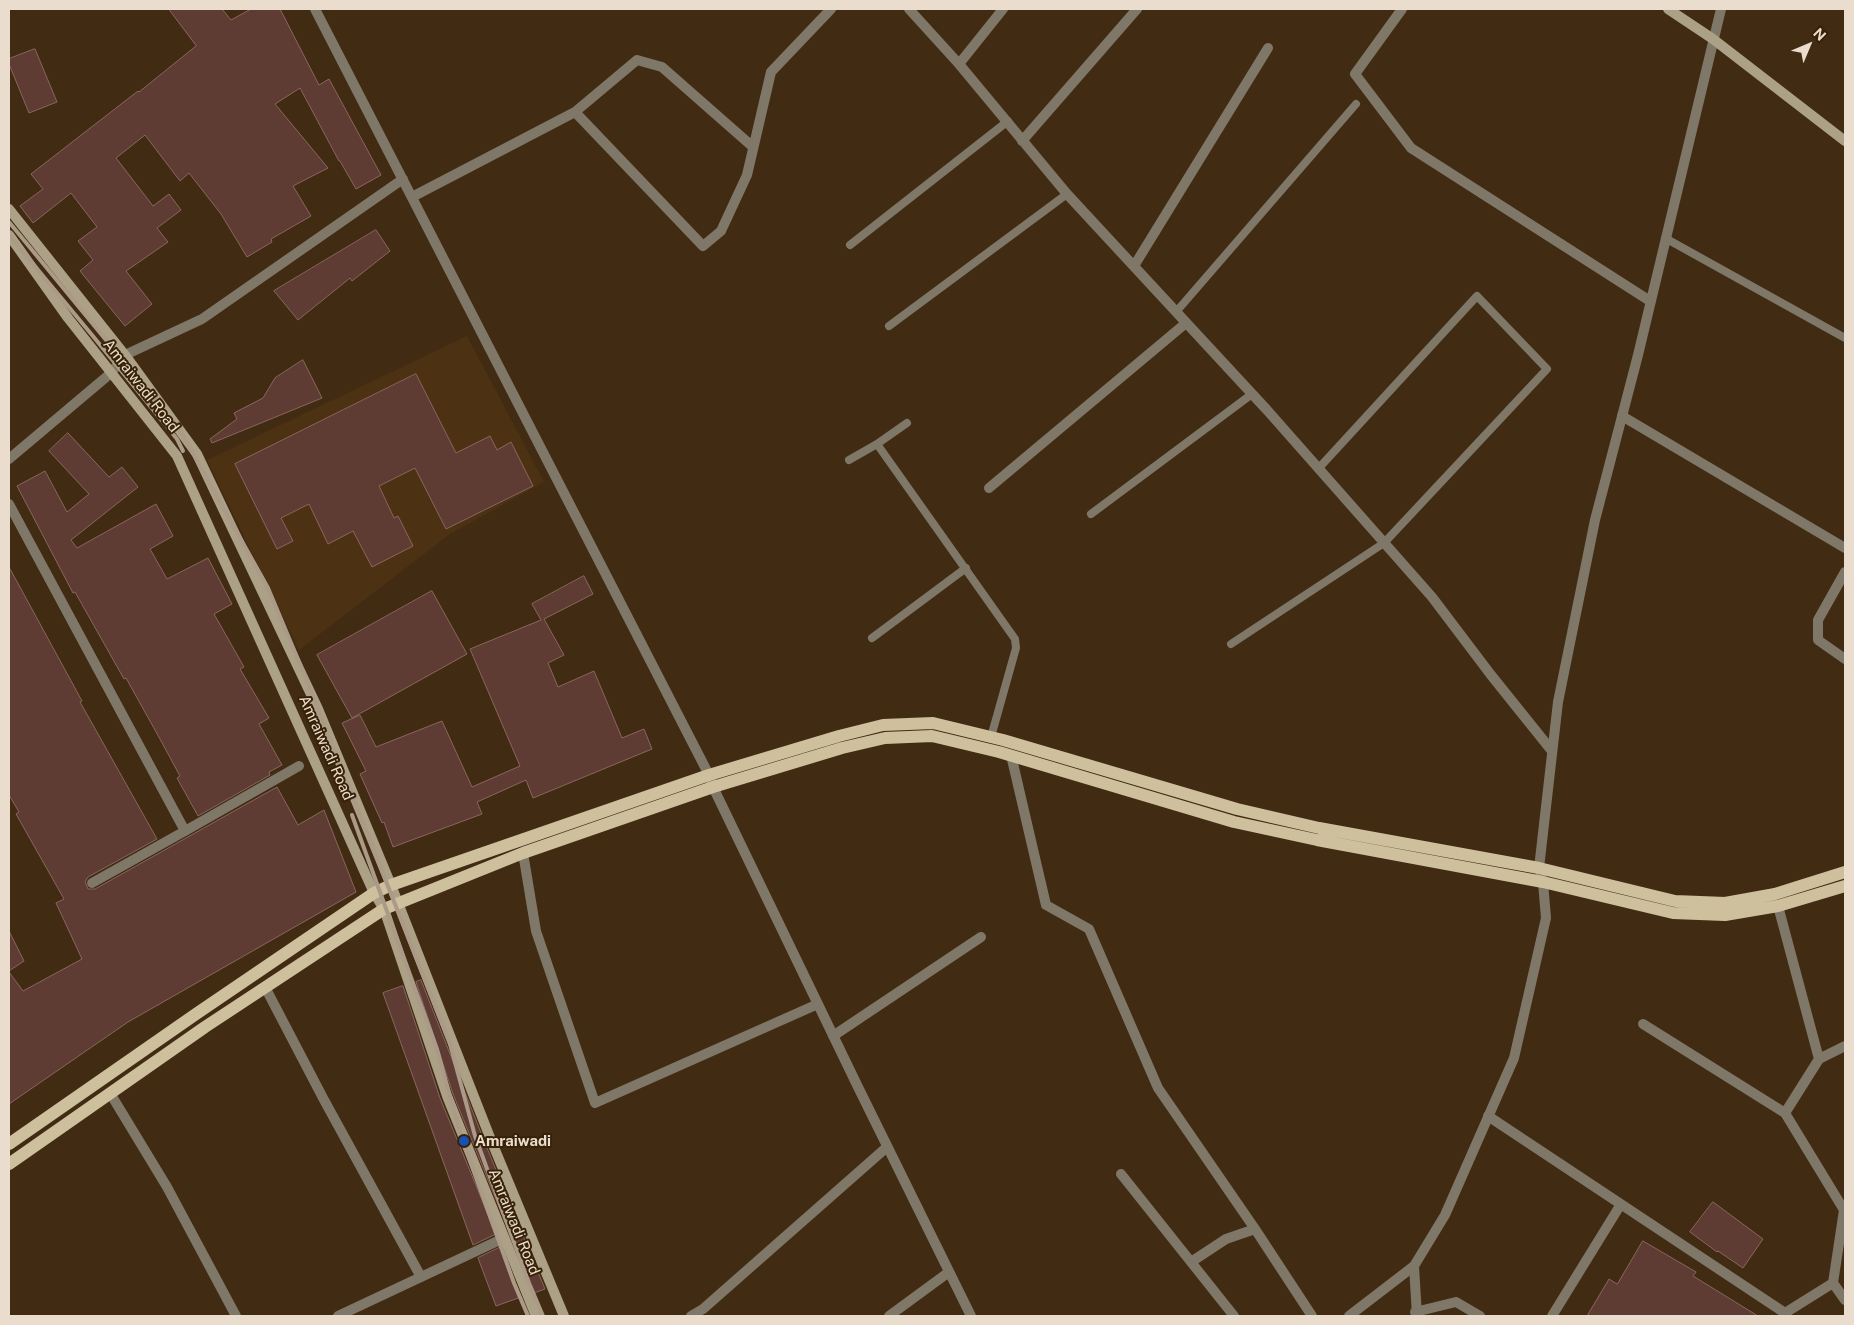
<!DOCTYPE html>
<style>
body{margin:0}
#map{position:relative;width:1854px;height:1325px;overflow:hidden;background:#412c13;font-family:"Public Sans",sans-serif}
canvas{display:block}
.frame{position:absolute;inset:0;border:10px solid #ebddce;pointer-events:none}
.north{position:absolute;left:1784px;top:20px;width:50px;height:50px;-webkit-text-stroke:4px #372208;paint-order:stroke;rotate:45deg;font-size:14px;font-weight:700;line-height:20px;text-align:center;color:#ebddce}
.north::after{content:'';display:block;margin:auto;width:18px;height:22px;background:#ebddce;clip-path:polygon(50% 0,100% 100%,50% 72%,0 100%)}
</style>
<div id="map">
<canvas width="1854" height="1325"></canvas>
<div class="frame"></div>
<div class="north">N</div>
</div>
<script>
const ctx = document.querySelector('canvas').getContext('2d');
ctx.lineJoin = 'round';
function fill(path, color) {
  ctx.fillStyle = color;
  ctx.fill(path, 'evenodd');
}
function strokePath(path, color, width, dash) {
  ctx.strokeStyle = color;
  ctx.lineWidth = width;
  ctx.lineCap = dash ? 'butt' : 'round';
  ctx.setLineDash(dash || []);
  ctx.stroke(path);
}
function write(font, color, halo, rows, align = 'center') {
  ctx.font = font + ' "Public Sans",sans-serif';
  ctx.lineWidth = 4;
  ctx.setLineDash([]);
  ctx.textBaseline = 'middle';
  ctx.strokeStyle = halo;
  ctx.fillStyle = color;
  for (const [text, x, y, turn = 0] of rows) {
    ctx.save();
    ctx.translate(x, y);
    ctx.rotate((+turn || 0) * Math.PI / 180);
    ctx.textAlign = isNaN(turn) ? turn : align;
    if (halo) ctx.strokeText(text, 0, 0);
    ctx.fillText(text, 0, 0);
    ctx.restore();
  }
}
fill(new Path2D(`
 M467,336l77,146 -94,52 -151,116 -92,-190z`), '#4c3212');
const building = new Path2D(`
 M169,9h53l9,11 20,-11h29l39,76 10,-6 52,96 -25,14 -16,-28h-1l-39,-73 -25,16 53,64 -35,18 18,30 -40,23 1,3 -25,15 -26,-43 -32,-41 -9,8 -35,-46 -29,23 37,48 16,-12 12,16 -24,18 11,14 -42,29 26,33 -27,22 -45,-55 13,-11 -15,-19 19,-14 -26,-34 -38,30 -13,-17 23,-17 -12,-15 107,-83 1,1 57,-46z
 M35,49l22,53 -28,11 -20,-49v-5z
 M376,230l14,21 -38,30 -2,-3 -52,42 -24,-29z
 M303,360l19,38 -110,45 -2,-4 27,-20 -3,-6 29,-15 12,-20z
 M416,374l40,79 34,-17 7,14 14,-8 22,44 -87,43 -31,-61 -36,18 15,32 4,-2 15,30 -41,21 -19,-36 -25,13 -19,-40 -28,14 12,23 -16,8 -42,-85z
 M68,433l41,44 13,-10 16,20 -67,53 6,8 79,-44 17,32 -23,13 17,30 41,-21 24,46 -18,10 30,53 -4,2 29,49 -10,6 23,41 -13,7 1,3 -72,41 -21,-38 3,-2 -20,-37 -34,-61 -2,1 -49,-87 -2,1 -56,-107 28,-15 22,41 22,-18 -40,-43z
 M9,567l73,134 -2,1 77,137 -69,38 -3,5 3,7h7l182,-102 21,38 26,-15 32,82 -228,130 -119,82v-132l14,19 59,-32 -26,-56 8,-4 -48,-85 3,-2 -10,-17z
 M584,576l9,18 -49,25 20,36 -16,8 10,24 36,-16 28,67 22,-9 8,20 -119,49 -7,-18 -49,22 5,12 -89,33 -9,-25 -2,1 -22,-49 6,-3 -24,-48 18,-8 16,32 66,-26 30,66 48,-21 -50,-117 71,-29 -9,-16z
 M432,591l35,63 -115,64 -35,-63z
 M9,931l15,30 -15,10z
 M421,980l64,163 60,146 -11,4 -81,-199 -37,-112z
 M403,986l37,112 56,136 -23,11 -90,-252z
 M1713,1202l50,37 -20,29 -25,-17 -1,1 -27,-20z
 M1643,1241l53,31 -3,4 65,40h-171l22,-37 8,5z
 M501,1247l20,50 -25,9 -18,-48z`);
fill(building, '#5e3c34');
strokePath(building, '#8a665d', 1);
strokePath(new Path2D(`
 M1665,238l180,100
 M850,245l158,-124
 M1176,312l180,-208
 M889,326l178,-132
 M877,444l30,-21
 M849,460l28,-16 138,195 1,9 -25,89
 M1091,514l161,-120
 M872,638l94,-70
 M1231,644l153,-101 163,-174 -70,-73 -159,173`), '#7f7868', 8);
strokePath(new Path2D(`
 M315,9l394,766 4,12 145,300 113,229
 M909,9l50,55 108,130 200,216 165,187 59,78 61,76
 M1402,9l-47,65 56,74 239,153
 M959,64l44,-55
 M575,112l128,134 18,-15 26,-56 24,-103 60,-63
 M1022,141l115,-132
 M412,197l163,-85 62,-52 25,7 91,80
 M1134,266l134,-218
 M1622,416l223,132
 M9,459l102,-86 14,-18 77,-36 201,-140
 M989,488l197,-165
 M9,504l176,327 114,-65
 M1845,572l-27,48v20l27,19
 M1011,755l35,150 43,24 69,159 97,141 57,87
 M523,853l13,78 59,172 223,-99
 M92,883l93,-52
 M1778,906l41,153 -34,54 59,97 -11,73
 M265,987l58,111 98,179
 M1643,1024l142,89
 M833,1036l148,-99
 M1819,1059l26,-13
 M110,1093l57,94 69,129
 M1488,1116l297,197 48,-30 12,17
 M1121,1174l113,142
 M1191,1262l35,-23 29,-10
 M1415,1312l41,-10 24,14
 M338,1316l166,-78
 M691,1316l12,-7 184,-162
 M889,1316l60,-44
 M1349,1316l65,-50
 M1552,1316l69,-112`), '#7f7868', 10);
strokePath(new Path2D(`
 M1417,1316l-3,-50 31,-51 69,-157 32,-140 -3,-36 -4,-14 19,-166 37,-182 43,-165 83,-346`), '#7f7868', 10);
strokePath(new Path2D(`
 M1668,9l45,30 132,102
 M9,209l116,146 72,99 121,255 73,176 100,255 73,176
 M9,235l59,83 109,138 197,437 10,16 63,187 89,220`), '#aca186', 10);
strokePath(new Path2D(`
 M9,1144l187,-130 178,-121 17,-8 318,-110 130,-39 44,-11 50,-2 70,17 234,69 82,19 220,40 136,33 50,2 50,-9 70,-22
 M9,1164l196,-137 179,-118 139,-56 190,-66 129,-39 43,-10 47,-2 67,16 235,70 83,18 226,42 130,31 52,2 53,-9 67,-20`), '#cec09d', 12);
strokePath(new Path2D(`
 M9,222l171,208 88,158 42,100 140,356 25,92 54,147 14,33
 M9,235l83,100 85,104 6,12
 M352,815l85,234 24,87 53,147 14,33`), '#ab9a87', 4);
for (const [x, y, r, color] of [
 [464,1141,6,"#1a4fb4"]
]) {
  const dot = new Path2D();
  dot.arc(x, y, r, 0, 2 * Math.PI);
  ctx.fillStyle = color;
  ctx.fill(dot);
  strokePath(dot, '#372208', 2);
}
write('15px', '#ebddce', '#372208', [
 ["Amraiwadi Road",141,386,52],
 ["Amraiwadi Road",326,748,66],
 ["Amraiwadi Road",514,1222,68]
]);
write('bold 15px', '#ebddce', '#372208', [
 ["Amraiwadi",475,1141]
], 'left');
</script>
